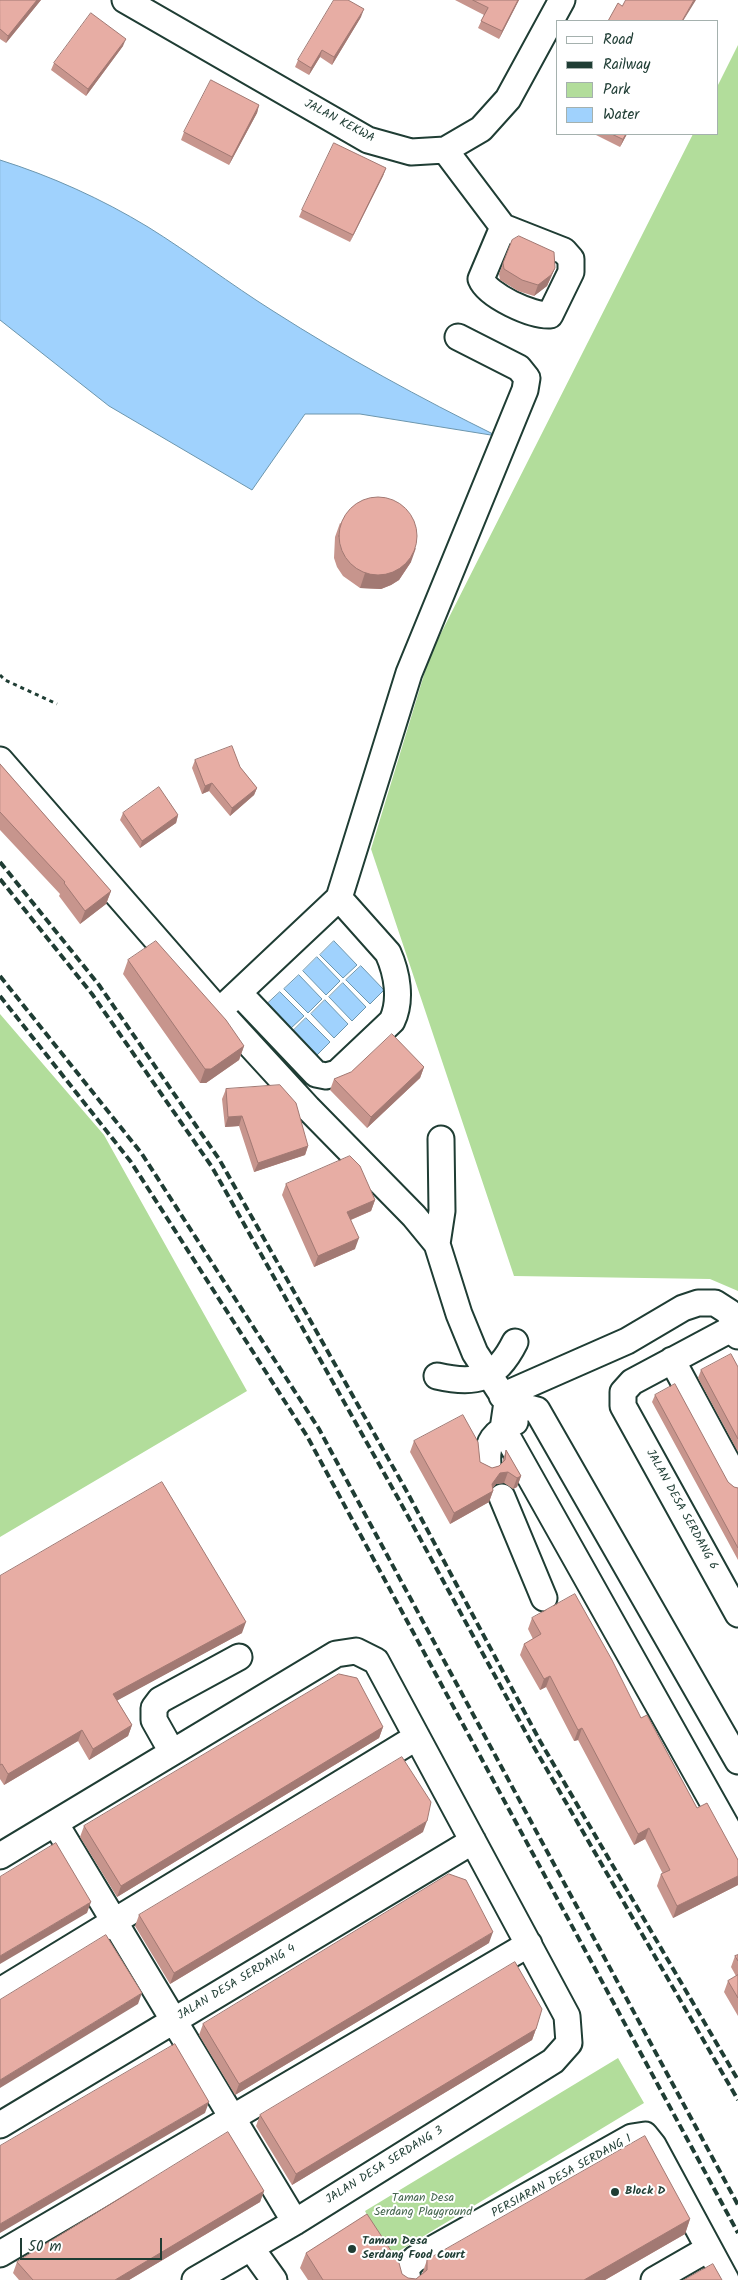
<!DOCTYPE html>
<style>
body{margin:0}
#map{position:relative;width:738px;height:2280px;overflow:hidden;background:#fff;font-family:Kalam,sans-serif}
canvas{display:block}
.legend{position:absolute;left:556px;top:20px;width:162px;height:115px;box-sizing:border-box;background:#fff;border:1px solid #a5b1ae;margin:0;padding:6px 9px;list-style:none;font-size:15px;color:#1f3d34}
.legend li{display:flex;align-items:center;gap:10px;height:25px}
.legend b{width:25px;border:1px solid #a5b1ae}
.scale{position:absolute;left:20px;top:2238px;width:142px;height:22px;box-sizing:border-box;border:2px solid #1f3d34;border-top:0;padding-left:6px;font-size:15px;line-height:18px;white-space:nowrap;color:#1f3d34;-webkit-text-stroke:4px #fff;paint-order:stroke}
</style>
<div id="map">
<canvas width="738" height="2280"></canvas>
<ul class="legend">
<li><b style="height:6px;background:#fff"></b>Road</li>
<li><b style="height:6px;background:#1f3d34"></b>Railway</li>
<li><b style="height:14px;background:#b2dd9b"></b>Park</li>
<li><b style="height:14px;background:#a0d2fd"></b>Water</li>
</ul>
<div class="scale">50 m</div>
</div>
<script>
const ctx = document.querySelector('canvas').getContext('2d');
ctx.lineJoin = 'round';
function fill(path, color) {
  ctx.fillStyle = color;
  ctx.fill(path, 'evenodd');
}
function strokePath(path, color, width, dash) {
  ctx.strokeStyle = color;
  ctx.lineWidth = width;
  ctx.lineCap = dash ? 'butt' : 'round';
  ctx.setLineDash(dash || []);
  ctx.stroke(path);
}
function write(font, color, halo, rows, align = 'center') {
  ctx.font = font + ' Kalam,sans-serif';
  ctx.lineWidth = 4;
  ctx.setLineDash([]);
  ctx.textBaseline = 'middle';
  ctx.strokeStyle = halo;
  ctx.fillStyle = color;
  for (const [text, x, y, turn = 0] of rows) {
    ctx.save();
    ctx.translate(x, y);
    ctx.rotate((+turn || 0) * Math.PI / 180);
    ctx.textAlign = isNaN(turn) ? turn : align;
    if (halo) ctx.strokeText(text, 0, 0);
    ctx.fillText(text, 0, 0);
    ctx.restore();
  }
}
fill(new Path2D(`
 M738,45v1246l-28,-12 -196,-3 -143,-427 59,-194 263,-521h24v-47z
 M0,1014l104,121 143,256 -247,146z
 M618,2058l26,45 -255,154 -24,-46z`), '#b2dd9b');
const water = new Path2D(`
 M0,160c51,16 102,39 148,67 42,26 82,57 125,84 72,46 147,87 224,125l-137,-22h-55l-53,76 -143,-84 -109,-86z
 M334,941l23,24 -14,13 -23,-23z
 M317,957l23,24 -14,14 -23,-24z
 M361,966l23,24 -14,14 -24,-24z
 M299,975l23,24 -14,14 -24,-24z
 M343,983l23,24 -14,14 -23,-24z
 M280,992l24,24 -14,13 -24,-24z
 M325,1000l23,24 -14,14 -23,-24z
 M306,1018l24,24 -14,14 -24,-24z`);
fill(water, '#a0d2fd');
strokePath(water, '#6c96ad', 1);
const minor = new Path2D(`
 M125,0l243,140 43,12 34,-2 36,-21 27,-30 54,-99
 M445,150l58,77 61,24 7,8v13l-21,43c-18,1 -62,-19 -69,-36l22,-52
 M0,760l219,251 89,97 106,108 23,28 22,70 16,39 32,49
 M240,994l76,80 10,2 11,-3 55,-52c10,-21 5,-48 -4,-68l-49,-55
 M219,1011l120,-113 70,-225 116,-283 2,-12 -8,-10 -61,-31
 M437,1244l5,-33 -1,-72
 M733,1328l-101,54 -9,10v14l115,208
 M672,1360l66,122
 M437,1376c39,9 59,4 78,-34
 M502,1396l125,-55 56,-33 15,-5h17l14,9 9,24
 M488,1465c-2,-25 6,-31 27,-43
 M502,1497l42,101
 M172,1752l-18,-32v-12l6,-8 79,-43
 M738,1761l-201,-351 -30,-8 -4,27 235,418
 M55,1823l240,399
 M0,1856l336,-202 20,-3 20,10 191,355 2,27 -16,18 -258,161 -100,58
 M0,1991l417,-254
 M0,2125l473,-284
 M251,2248l23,32
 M0,2254l529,-310
 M408,2280l-2,-12 9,-9 217,-122 13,-2 8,10 73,135
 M654,2280l54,-31`);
strokePath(minor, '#1f3d34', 29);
strokePath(new Path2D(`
 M0,675l5,5 52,24`), '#1f3d34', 3, [4, 4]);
strokePath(minor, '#fff', 25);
strokePath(new Path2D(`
 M0,862l99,123 120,174 187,331 134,251 198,339
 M0,879l92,115 120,173 186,331 133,244 207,358
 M0,976l142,178 177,275 419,776
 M0,996l131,166 176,274 431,797`), '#1f3d34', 4, [8, 4]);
fill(new Path2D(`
 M0,0h41l-35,43 -6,-4z
 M455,0h64l-20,39 -21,-11 6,-13z
 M361,17l-29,48 -12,-8 -11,18 -14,-8 3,-7z
 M123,46l-37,50 -35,-26 3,-7z
 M259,105l-2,8 -28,52 -48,-25 3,-8z
 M594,134h33l-7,13z
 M386,168l-3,8 -33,66 -51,-25 3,-7z
 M503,263l52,5 -8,18 -13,10 -16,-5 -18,-11 -1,-6z
 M340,523l71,39 -12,18 -8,5 -10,4 -21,-1 -17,-12 -6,-9 -3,-9 1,-21z
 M195,760l45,7 17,21 -3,7 -24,21 -21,-25 -7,3 -10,-26z
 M0,764l111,127 -5,13 -26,20 -21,-28 1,-2 -60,-64z
 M123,813l55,2 -2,8 -36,25 -20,-28z
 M128,960l116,86 -5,14 -33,23h-6l-77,-109z
 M424,1067l-4,11 -53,50 -37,-38 4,-11z
 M226,1089l82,57 -3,9 -51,17 -15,-46 -14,1 -3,-28z
 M286,1184l89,16 -4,11 -20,9 4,29 -41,18 -32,-72z
 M738,1367v85l-40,-74 3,-8z
 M655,1395l73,87 6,5 4,1v72l-86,-158z
 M414,1441l66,21 12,6 7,-2 3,-3 4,-13 15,26 -4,11 -4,2 -9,-6 -8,1 -4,5 1,2 -4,11 -39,22 -40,-72z
 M0,1576l242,57 -125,67 15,25 -4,11 -39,24 -11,-19 -74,44 -4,-6z
 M532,1618l109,100 56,90 41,52v25l-65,33 -16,-32 4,-12h2l-18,-35 -11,6 -56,-105 -4,1 -28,-54 -6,3 -20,-35 4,-11 9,-5 -5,-10z
 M383,1727l-4,11 -262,159 -37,-60 4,-11z
 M423,1832l-253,152 -35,-58 4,-11z
 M489,1943l-254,152 -36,-60 4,-11z
 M738,1955v61l-14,-24 4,-11 8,-5 -5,-9 4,-11z
 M536,2029l-4,11 -240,145 -36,-59 4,-11z
 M264,2191l-4,11 -131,78h-110l-6,-7 4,-11z
 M690,2219l-5,15 -80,46h-297l-8,-12 6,-15 102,25 8,1 6,-5 5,-14z`), '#c7958d');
fill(new Path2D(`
 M37,0h4l-35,43 2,-7z
 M518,0h1l-20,39 3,-8z
 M694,0h2l-13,21h-1z
 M364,9l-3,8 -29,48 2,-8z
 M126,39l-3,7 -37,50 2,-7z
 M322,50l-2,7 -11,18 2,-7z
 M259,105l-2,8 -28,52 3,-8z
 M626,134h1l-7,13 3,-8z
 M386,168l-3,8 -33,66 3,-7z
 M555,268l-8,18 -13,10 4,-11z
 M416,548l-5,14 -12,18 -8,5 -10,4 -21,-1 5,-15z
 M212,783l-3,8 -7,3 3,-8z
 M257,788l-3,7 -24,21 2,-8z
 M178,815l-2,8 -36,25 2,-7z
 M111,891l-5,13 -26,20 5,-13z
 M244,1046l-5,14 -33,23h-6l5,-14z
 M424,1067l-4,11 -53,50 4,-11z
 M242,1116l-3,10 -14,1 3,-10z
 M308,1146l-3,9 -51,17 4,-9z
 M375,1200l-4,11 -28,12 4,-11z
 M359,1238l-4,11 -41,18 4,-11z
 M508,1472l-4,11 -8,1 -7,9 4,-2 -4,11 -39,22 4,-11 38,-29 8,-11z
 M521,1476l-4,11 -4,2 4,-11z
 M246,1622l-4,11 -133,72 4,-11z
 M550,1676l-4,11 -6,3 4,-11z
 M132,1725l-4,11 -39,24 4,-11z
 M383,1727l-4,11 -262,159 4,-11z
 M582,1728l-4,12 -4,1 4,-11z
 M82,1730l-4,11 -74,44 4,-11z
 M427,1821l-4,11 -253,152 4,-11z
 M649,1828l-4,11 -11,6 4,-11z
 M738,1876v9l-65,33 4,-12z
 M91,1902l-4,11 -87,51v-8z
 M493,1932l-4,11 -254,152 4,-11z
 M142,1993l-4,11 -138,84v-8z
 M536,2029l-4,11 -240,145 4,-11z
 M209,2102l-4,11 -205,120v-9z
 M264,2191l-4,11 -131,78h-14z
 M690,2219l-5,15 -80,46h-21z`), '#a27973');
const building = new Path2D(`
 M0,0h37l-29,36 -8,-7z
 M334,0h14l16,9 -30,48 -12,-7 -11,18 -13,-8z
 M473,0h45l-16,31 -21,-10 7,-13z
 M626,0h68l-12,21h-74l10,-18 4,3z
 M91,13l35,26 -38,50 -34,-26z
 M211,80l48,25 -27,52 -48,-25z
 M612,134h14l-3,5z
 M334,143l52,25 -33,67 -51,-25z
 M519,236l35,16 1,16 -4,7 -13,10 -16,-5 -18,-11 -1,-6 9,-23z
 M339 536a39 39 0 1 1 78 0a39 39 0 1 1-78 0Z
 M232,746l8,21 17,21 -25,20 -20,-25 -7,3 -10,-26z
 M0,764l111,127 -26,20 -21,-28 1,-1 -65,-70z
 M159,787l19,28 -36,26 -19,-28z
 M156,941l70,79 18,26 -33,23h-6l-77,-109z
 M392,1034l32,33 -53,50 -37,-38 17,-7z
 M280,1085l16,18 12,43 -50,17 -16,-47 -14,1 -2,-28z
 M350,1156l10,10 15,34 -28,12 12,26 -41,18 -32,-72z
 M731,1354l7,13v72l-37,-69z
 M675,1384l53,98 6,5 4,1v60l-83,-153z
 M463,1415l15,27 2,20 12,6 7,-2 6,-6 1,-10 15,26 -4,2 -9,-6 -8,1 -8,11 1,7 -39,22 -40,-72z
 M162,1482l84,140 -133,72 19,31 -39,24 -11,-19 -74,44 -6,-10 -2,1v-189z
 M575,1594l37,66 29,58 6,-3 50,93 10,-5 31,57v16l-61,30 -16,-32 9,-4 -21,-42 -11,6 -56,-106 -4,2 -28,-54 -6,3 -20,-35 17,-10 -9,-16z
 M339,1674l18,4 26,49 -262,159 -37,-60z
 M402,1757l29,45 -4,19 -253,152 -35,-58z
 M56,1843l35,59 -91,54v-79z
 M449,1874l17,6 27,52 -254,152 -36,-60z
 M106,1935l36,58 -142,87v-80z
 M738,1955v6l-3,-5z
 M515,1962l27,47 -6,20 -240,145 -36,-59z
 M738,1975v23l-10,-17z
 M175,2044l34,58 -209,122v-78z
 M228,2132l36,59 -149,89h-82l-16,-18z
 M645,2136l45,83 -106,61h-261l-17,-27 61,-39 32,49 3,11 6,4 8,1 11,-9v-10z
 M713,2264l9,16h-38z`);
fill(building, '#e7ada4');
strokePath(building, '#a27973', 1);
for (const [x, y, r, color] of [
 [615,2192,5,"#1f3d34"],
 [352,2249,5,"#1f3d34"]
]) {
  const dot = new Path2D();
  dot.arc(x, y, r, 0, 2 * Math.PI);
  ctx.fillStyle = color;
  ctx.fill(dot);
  strokePath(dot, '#fff', 2);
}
write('12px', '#1f3d34', '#fff', [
 ["JALAN KEKWA",339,122,28],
 ["JALAN DESA SERDANG 6",681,1510,61],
 ["JALAN DESA SERDANG 4",237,1983,-31],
 ["JALAN DESA SERDANG 3",385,2166,-32],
 ["PERSIARAN DESA SERDANG 1",562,2177,-29]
]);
write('bold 12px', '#1f3d34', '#fff', [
 ["Block D",625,2192],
 ["Taman Desa",362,2242],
 ["Serdang Food Court",362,2256]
], 'left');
write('12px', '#44654e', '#fff', [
 ["Taman Desa",423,2199],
 ["Serdang Playground",423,2213]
]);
</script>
